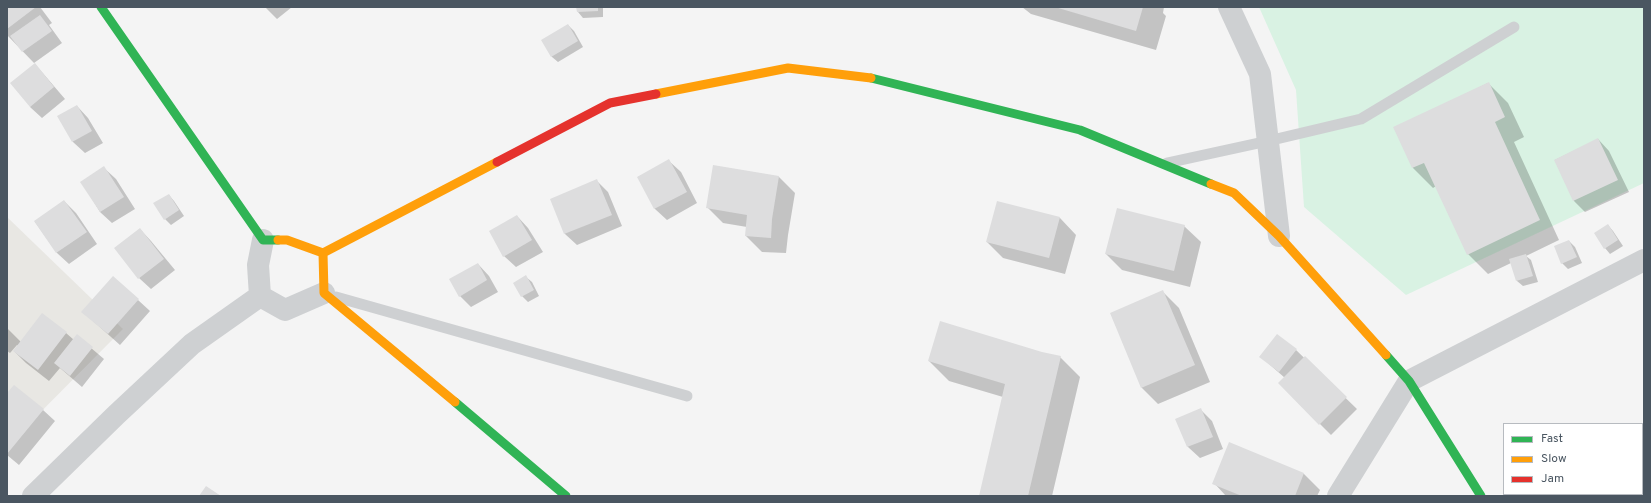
<!DOCTYPE html>
<style>
body{margin:0}
#map{position:relative;width:1651px;height:503px;overflow:hidden;background:#f4f4f4;font-family:Overpass,sans-serif}
canvas{display:block}
.frame{position:absolute;inset:0;border:8px solid #4a5661;pointer-events:none}
.legend{position:absolute;left:1503px;top:423px;width:140px;height:72px;box-sizing:border-box;background:#fff;border:1px solid #b7bbc0;margin:0;padding:5px 7px;list-style:none;font-size:12px;color:#4a5661}
.legend li{display:flex;align-items:center;gap:8px;height:20px}
.legend b{width:20px;border:1px solid #b7bbc0}
</style>
<div id="map">
<canvas width="1651" height="503"></canvas>
<div class="frame"></div>
<ul class="legend">
<li><b style="height:5px;background:#30b455"></b>Fast</li>
<li><b style="height:5px;background:#ff9f0a"></b>Slow</li>
<li><b style="height:5px;background:#e5322d"></b>Jam</li>
</ul>
</div>
<script>
const ctx = document.querySelector('canvas').getContext('2d');
ctx.lineJoin = 'round';
function fill(path, color) {
  ctx.fillStyle = color;
  ctx.fill(path, 'evenodd');
}
function strokePath(path, color, width, dash) {
  ctx.strokeStyle = color;
  ctx.lineWidth = width;
  ctx.lineCap = dash ? 'butt' : 'round';
  ctx.setLineDash(dash || []);
  ctx.stroke(path);
}
fill(new Path2D(`
 M7,217l116,112 -116,117z`), '#e8e7e3');
fill(new Path2D(`
 M1259,7h385v176l-238,112 -102,-88 -8,-117z`), '#d9f2e3');
fill(new Path2D(`
 M7,7h33l12,16 -3,2 13,18 -28,20 -27,-28z
 M265,7h27l-15,12z
 M577,7h26v10l-20,1 -5,-6z
 M1022,7h142l-1,6 3,3 -10,34 -125,-36z
 M568,25l6,6 9,16 -25,15 -6,-5 -9,-17z
 M35,64l30,35 -23,19 -12,-11z
 M1488,83l20,20 16,34 -10,5 45,98 -33,16 5,4 7,22 -15,4 -6,-5 -6,-18 -23,11 -20,-20 -32,-68 -3,2 -20,-20 -18,-40z
 M77,106l11,12 15,25 -18,10 -12,-11 -14,-26z
 M1598,139l11,12 20,41 -44,20 -11,-11 -19,-41z
 M669,161l12,11 16,31 -30,17 -12,-11 -17,-32z
 M714,166l65,11 16,16 -7,42 -2,18 -24,-1 -16,-16 1,-9 -24,-4 -16,-16z
 M104,168l12,11 19,30 -23,14 -12,-11 -18,-29z
 M597,181l11,11 14,34 -45,19 -12,-11 -14,-34z
 M169,195l5,6 10,15 -13,9 -6,-6 -10,-15z
 M64,201l12,12 21,31 -28,20 -12,-11 -22,-31z
 M998,202l62,16 16,17 -11,39 -62,-16 -16,-16z
 M517,216l11,12 15,24 -27,15 -12,-11z
 M1608,225l5,6 10,15 -13,8 -5,-6z
 M1184,226l17,16 -11,45 -68,-17 -16,-16z
 M140,229l11,12 24,29 -24,19 -12,-11z
 M1569,241l6,6 7,16 -14,6 -6,-6z
 M478,264l11,12 9,16 -27,15 -11,-11z
 M526,277l6,5 7,14 -11,6 -6,-6z
 M1163,292l16,16 31,74 -52,22 -16,-16 -31,-74z
 M138,300l12,11 -30,34 -37,-33z
 M7,328l14,14 45,-9 8,7 3,-4 27,23 -22,28 -22,-19 -11,13 -23,-18 -12,-12 5,-5 -2,-1 -7,8 -3,-2z
 M1296,350l61,59 -26,26 -52,-52 6,-5 -24,-21z
 M1060,357l20,20 -28,119h-72l23,-99 -54,-16 -20,-20z
 M7,395l36,15 12,11 -36,44 -12,-10z
 M1201,410l11,11 11,28 -23,9 -12,-11 -11,-28z
 M1230,444l74,30 16,16 -3,6h-91l-12,-13z`), '#0003');
fill(new Path2D(`
 M7,7h29l-29,22z
 M576,7h22v4l-21,1z
 M1055,7h88l-7,24z
 M40,15l12,16 -30,21 -12,-16z
 M568,24l10,17 -27,16 -10,-17z
 M35,63l19,24 -24,20 -20,-24z
 M1489,82l16,35 -10,5 45,98 -73,35 -43,-92 -12,5 -19,-41z
 M77,105l15,26 -20,11 -15,-26z
 M1598,138l20,42 -45,21 -19,-41z
 M669,159l18,33 -33,17 -17,-32z
 M713,165l66,11 -7,43 -1,19 -26,-2 2,-21 -41,-7z
 M104,166l20,31 -24,15 -20,-30z
 M597,179l15,36 -48,19 -14,-35z
 M169,194l10,16 -15,10 -11,-17z
 M64,200l23,32 -31,21 -22,-32z
 M997,201l63,16 -11,41 -63,-16z
 M1117,208l68,17 -11,46 -69,-17z
 M517,215l15,25 -29,17 -14,-26z
 M1608,224l10,16 -14,9 -10,-16z
 M140,228l24,31 -26,20 -24,-31z
 M1569,240l8,17 -16,7 -7,-18z
 M1526,254l7,22 -17,5 -7,-22z
 M478,263l9,17 -28,17 -10,-18z
 M526,275l8,15 -13,7 -8,-14z
 M113,276l26,23 -31,35 -27,-22z
 M1163,290l32,75 -54,23 -31,-75z
 M42,313l25,19 -29,38 -25,-19z
 M940,321l102,31 19,4 -33,140h-49l26,-112 -77,-23z
 M77,334l16,13 -23,29 -16,-13z
 M1277,334l20,15 -18,23 -20,-15z
 M1305,356l42,41 -28,28 -41,-42z
 M14,385l30,24 -37,45v-61z
 M1201,408l12,29 -26,10 -12,-28z
 M1229,442l75,31 -9,23h-53l-30,-12z
 M206,486l15,10h-22z`), '#ddddde');
strokePath(new Path2D(`
 M1167,163l101,-22 93,-22 153,-92
 M336,297l351,99`), '#ced0d2', 11);
strokePath(new Path2D(`
 M1229,7l31,67 19,162
 M263,240l-5,25 2,31 25,14 39,-17
 M33,496l83,-81 76,-71 68,-48
 M1338,496l71,-115 235,-121`), '#ced0d2', 22);
strokePath(new Path2D(`
 M101,7l162,233h15
 M871,78l209,52 131,54
 M1386,355l23,26 72,115
 M455,402l111,94`), '#30b455', 9);
strokePath(new Path2D(`
 M656,94l132,-26 83,10
 M1211,184l23,9 45,43 107,119
 M278,240h9l36,13 1,40 131,109
 M323,253l174,-91`), '#ff9f0a', 9);
strokePath(new Path2D(`
 M497,162l113,-59 46,-9`), '#e5322d', 9);
</script>
